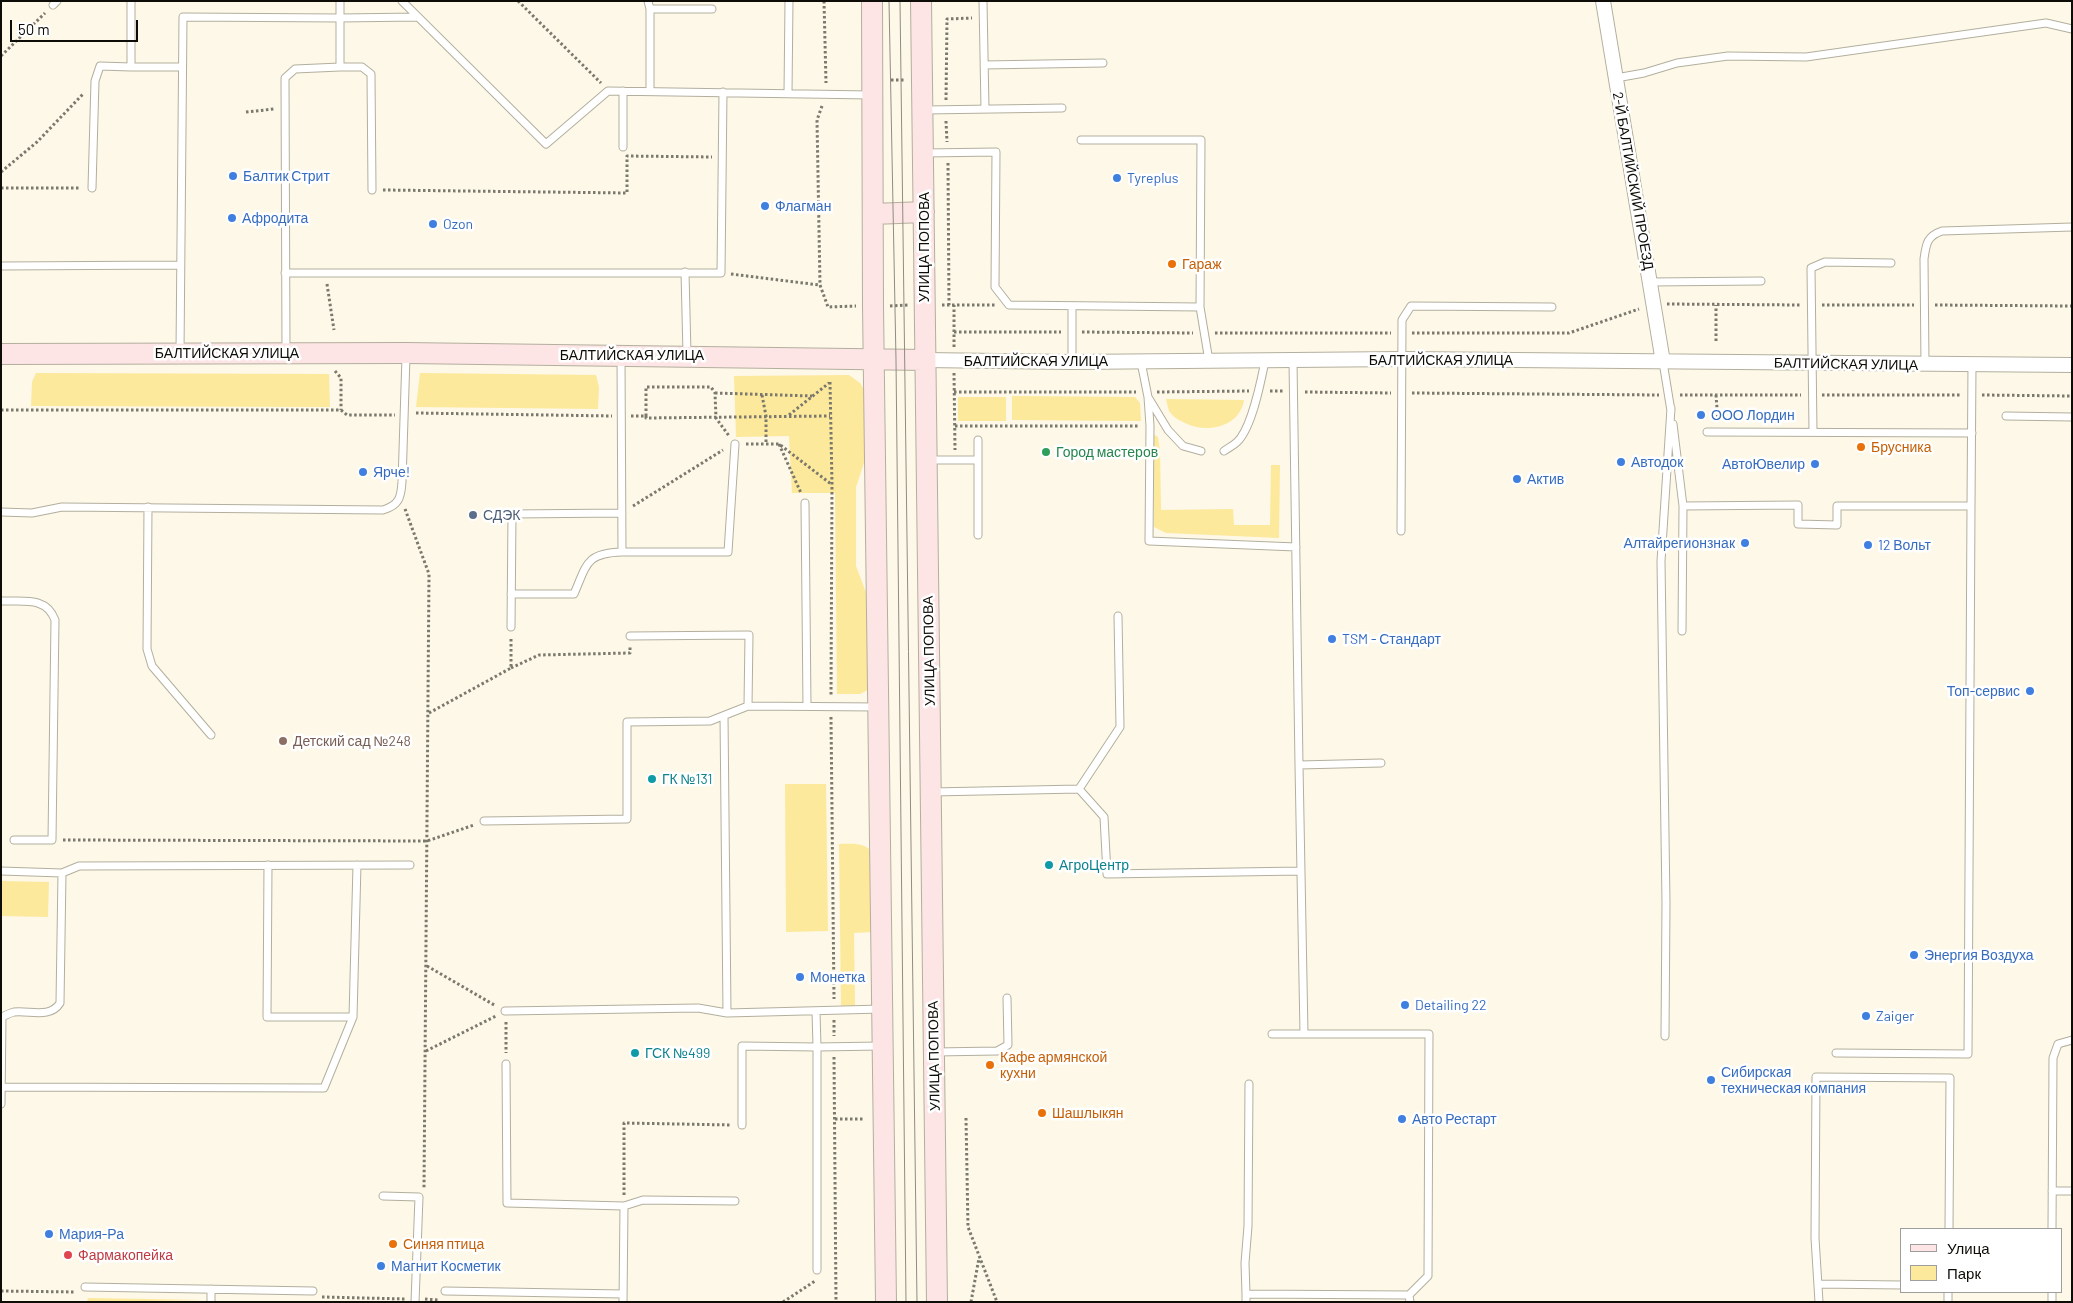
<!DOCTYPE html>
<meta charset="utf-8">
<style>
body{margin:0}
#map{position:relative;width:2073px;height:1303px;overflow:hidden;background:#fdf8e7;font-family:Barlow,sans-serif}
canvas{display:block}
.frame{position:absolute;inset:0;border:2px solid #0d0c07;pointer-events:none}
.legend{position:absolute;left:1900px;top:1228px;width:162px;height:65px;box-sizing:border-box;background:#fff;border:1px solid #9e9e9c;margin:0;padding:6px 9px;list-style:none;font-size:15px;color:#0d0c07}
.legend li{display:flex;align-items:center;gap:10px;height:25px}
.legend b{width:25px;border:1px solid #9e9e9c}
.scale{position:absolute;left:10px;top:20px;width:128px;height:22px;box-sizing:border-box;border:2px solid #0d0c07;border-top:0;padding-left:6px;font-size:15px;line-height:18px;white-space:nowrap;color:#0d0c07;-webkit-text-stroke:4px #fff;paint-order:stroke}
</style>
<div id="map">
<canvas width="2073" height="1303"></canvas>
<div class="frame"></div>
<ul class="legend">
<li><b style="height:6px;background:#fde4e5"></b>Улица</li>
<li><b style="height:14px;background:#fde99b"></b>Парк</li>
</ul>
<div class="scale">50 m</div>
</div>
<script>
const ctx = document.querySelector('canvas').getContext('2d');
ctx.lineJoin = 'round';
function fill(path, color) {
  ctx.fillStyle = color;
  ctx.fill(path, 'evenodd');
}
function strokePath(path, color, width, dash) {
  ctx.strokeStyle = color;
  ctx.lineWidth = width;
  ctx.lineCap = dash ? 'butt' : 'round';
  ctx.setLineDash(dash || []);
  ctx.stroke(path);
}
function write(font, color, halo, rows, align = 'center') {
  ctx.font = font + ' Barlow,sans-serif';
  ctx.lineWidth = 5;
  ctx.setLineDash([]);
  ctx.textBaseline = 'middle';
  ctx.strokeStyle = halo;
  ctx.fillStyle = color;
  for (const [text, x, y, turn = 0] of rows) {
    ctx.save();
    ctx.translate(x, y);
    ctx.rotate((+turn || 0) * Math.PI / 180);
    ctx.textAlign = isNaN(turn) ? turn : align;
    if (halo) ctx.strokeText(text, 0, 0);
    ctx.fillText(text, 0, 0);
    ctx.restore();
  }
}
fill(new Path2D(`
 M36,373l293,1 1,33 -299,-1 1,-24z
 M420,373l176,2 3,12 -1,22 -182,-2z
 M849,375l11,8 6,10 2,58 -12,36v79l14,37 -2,87 -8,4h-23l-2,-201h-43l-3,-57 -53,1 -2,-61z
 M1012,396l123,1 5,6 1,18 -129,-1z
 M958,397h48v24h-48z
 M1166,399l78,1c-4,27 -37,34 -59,23 -6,-3 -12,-6 -16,-12 -1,-3 -2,-8 -3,-12z
 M1153,434l5,3 2,14 1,59 72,-1 1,16h36l1,-60h9l-1,73 -113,-5 -12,-6v-70z
 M785,784h41l2,147 -42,1z
 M839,844c12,0 26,-2 34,9v79l-19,1 1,73h-14z
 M1,881l48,1 -1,35 -47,-1z
 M88,1298l116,2 -117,2z`), '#fde99b');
const lane = new Path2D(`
 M131,1v66h51
 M402,1l144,143 62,-53 263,4
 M648,1l2,8
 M983,1l2,108
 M53,5l4,-4
 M984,65l119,-2
 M1616,78l28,-5 33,-10 51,-7 78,1 240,-34 26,6
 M650,91v-82h62
 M788,93l1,-92
 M925,110l137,-2
 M623,147v-56
 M925,153l71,-1 -1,135 14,18 191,2 1,-167h-120
 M92,188l3,-107 5,-15 31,1
 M372,190l-1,-116 -9,-7h-22v-49l78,-1
 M1,266l179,-1
 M685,272l2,82
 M285,273h436l2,-181
 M1650,282l111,-1
 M1200,307l9,54
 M286,351l-1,-273 10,-9 45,-2
 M180,352l3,-335 157,1v-17
 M1293,361l6,404 82,-2
 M1072,362v-56
 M1141,362l7,35 20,33 15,16 18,5
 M1663,362l8,49
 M1925,365l-1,-106c2,-15 3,-23 18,-28l130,-4
 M1148,397l2,29 -1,115 147,6
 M2006,416l66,1
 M1673,424l10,82 -1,125
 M1707,432l265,1
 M1813,432l-2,-164 14,-6 66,1
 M1224,451c4,-3 9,-5 13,-9 15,-14 24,-61 28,-81
 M929,460h49
 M805,503l2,203
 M1683,506l115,-1v19l39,1v-19h134l1,-141
 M148,507l-1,142 5,17 59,69
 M1,512l31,1 30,-6 321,3c16,-5 18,-12 19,-28l4,-126
 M1401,531l1,-211 9,-14 141,1
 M978,535v-95
 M622,552h106l7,-108
 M511,594h63c13,-30 12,-41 48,-42l-1,-194
 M1,601c22,1 45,-5 54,19l-3,220h-38
 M511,627l1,-113 110,-1
 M630,636l119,-1 -1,71
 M724,716l3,297
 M1299,765l5,269
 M1079,789l41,-62 -2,-111
 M932,792l147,-3 25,28 3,57 194,-3
 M484,821l143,-2v-97l83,-1 38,-15 130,1
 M1,871l61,2 17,-7 331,-1
 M505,1011l193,-3 29,5 155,-4
 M353,1017l4,-152
 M1272,1034h157l-1,242 -19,19
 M1665,1036l1,-133 -5,-342 10,-153
 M935,1052l62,-1 11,-6 -1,-47
 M1836,1053l132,1 3,-548
 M506,1064l1,139 117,3 -1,96
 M1,1087l323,1 29,-71h-86l1,-152
 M1,1104l1,-87c4,-2 8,-4 12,-5 15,-2 36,7 46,-9l2,-130
 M742,1125v-79l75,1 -1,-36
 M2052,1191h20
 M383,1196l36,1 -4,105
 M624,1206l19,-6 92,1
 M2052,1229l1,-171 5,-14 14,-4
 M817,1270v-223l64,-1
 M1818,1284l84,1
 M85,1287l228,4
 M445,1291l178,3
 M2052,1292v10
 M1246,1294l-1,-31 3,-37 1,-142
 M211,1302v-13
 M1246,1302v-8l163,1 1,7
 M1819,1302l-4,-64 1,-161 134,1 -1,151
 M1948,1302v-10`);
const street = new Path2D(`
 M1603,1l60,361
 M925,360l147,2 331,-3 669,6`);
const secondary = new Path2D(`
 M872,1l1,305 13,996
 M921,1l16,1301
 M873,214l51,-2
 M1,354l405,-1 519,7`);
strokePath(lane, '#b3af9e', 9);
strokePath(street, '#b3af9e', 16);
strokePath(secondary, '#b3af9e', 22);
strokePath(new Path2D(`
 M518,1l83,82
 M824,1l2,82
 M1,56l44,-43
 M891,80h13
 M946,100l1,-81 25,-1
 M822,106l-5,14 3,165 8,22 28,-1
 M246,112l28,-3
 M946,121l1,21
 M948,163l1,142
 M1,172l36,-30 47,-49
 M1,188h80
 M383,190l244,3v-37l85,1
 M731,274l88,11
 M327,284l7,46
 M1667,304l134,1
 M942,305h54
 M1822,305h92
 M1935,305l137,1
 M890,306l18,-1
 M954,332h107
 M1082,332l111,1
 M1215,333h176
 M1412,333h157l70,-24
 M1716,341v-36
 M954,347v-42
 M335,371l6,7v32
 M954,373l1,77
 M830,382l2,102 -1,212
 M1270,391h14
 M954,392h182
 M1157,392l92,-1
 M1305,392l86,1
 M715,393l97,3
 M1412,393l247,2
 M762,395l4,21v28
 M1680,395h121
 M1716,395l2,27
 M1822,395h139
 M1982,395l90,1
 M1,410h340l6,5h48
 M416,413l196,3
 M789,415l40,-32
 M631,416h15v-29h65l4,6 1,25 13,18
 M646,416v2l184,-2
 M955,426h184
 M746,444h33l52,40
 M779,444l22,49
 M633,506l90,-56
 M405,509l24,65 -5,614
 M511,668l28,-13 91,-2v-6
 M429,713l82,-45v-30
 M831,717l3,282
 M63,840l364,1 47,-16
 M427,966l69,40
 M834,1020v16
 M506,1022v31
 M426,1051l70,-35
 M834,1057l2,245
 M966,1118l2,109 29,75
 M835,1119h30
 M624,1195v-72l108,2
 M1,1291l75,1
 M322,1297l84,2
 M425,1299l13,1
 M783,1302l32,-21
 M971,1302l8,-44`), '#7b786e', 3, [2.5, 2.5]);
strokePath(lane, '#fff', 7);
strokePath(street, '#fff', 14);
strokePath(secondary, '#fde4e5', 20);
strokePath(new Path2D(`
 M889,1l7,359 10,942
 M900,1l17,1301`), '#908c81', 1);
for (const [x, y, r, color] of [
 [233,176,5,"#3f7fe0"],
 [1117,178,5,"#3f7fe0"],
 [765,206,5,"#3f7fe0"],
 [232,218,5,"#3f7fe0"],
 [433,224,5,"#3f7fe0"],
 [1172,264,5,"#e8710a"],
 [1701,415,5,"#3f7fe0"],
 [1861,447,5,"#e8710a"],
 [1046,452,5,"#2e9e5b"],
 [1621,462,5,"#3f7fe0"],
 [1815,464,5,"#3f7fe0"],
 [363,472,5,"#3f7fe0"],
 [1517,479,5,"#3f7fe0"],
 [473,515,5,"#5c6f8a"],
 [1745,543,5,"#3f7fe0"],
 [1868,545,5,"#3f7fe0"],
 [1332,639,5,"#3f7fe0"],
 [2030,691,5,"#3f7fe0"],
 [283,741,5,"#8d6e63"],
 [652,779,5,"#0f9aa8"],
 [1049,865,5,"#0f9aa8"],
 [1914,955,5,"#3f7fe0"],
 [800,977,5,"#3f7fe0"],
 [1405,1005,5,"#3f7fe0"],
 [1866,1016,5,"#3f7fe0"],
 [635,1053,5,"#0f9aa8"],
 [990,1065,5,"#e8710a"],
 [1711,1080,5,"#3f7fe0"],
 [1042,1113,5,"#e8710a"],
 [1402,1119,5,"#3f7fe0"],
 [49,1234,5,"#3f7fe0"],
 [393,1244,5,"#e8710a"],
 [68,1255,5,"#e0444e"],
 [381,1266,5,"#3f7fe0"]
]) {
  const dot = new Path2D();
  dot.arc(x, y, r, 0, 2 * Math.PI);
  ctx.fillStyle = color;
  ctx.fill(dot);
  strokePath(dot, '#fff', 2);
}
write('14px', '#366cbe', '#fff', [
 ["Балтик Стрит",243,176],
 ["Tyreplus",1127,178],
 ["Флагман",775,206],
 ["Афродита",242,218],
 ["Ozon",443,224],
 ["ООО Лордин",1711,415],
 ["Автодок",1631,462],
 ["АвтоЮвелир",1805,464,"right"],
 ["Ярче!",373,472],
 ["Актив",1527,479],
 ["Алтайрегионзнак",1735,543,"right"],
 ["12 Вольт",1878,545],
 ["TSM - Стандарт",1342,639],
 ["Топ-сервис",2020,691,"right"],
 ["Энергия Воздуха",1924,955],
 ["Монетка",810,977],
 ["Detailing 22",1415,1005],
 ["Zaiger",1876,1016],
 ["Сибирская",1721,1072],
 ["техническая компания",1721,1088],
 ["Авто Рестарт",1412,1119],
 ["Мария-Ра",59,1234],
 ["Магнит Косметик",391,1266]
], 'left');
write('14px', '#0d0c07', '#fff', [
 ["2-Й БАЛТИЙСКИЙ ПРОЕЗД",1633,181,80],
 ["УЛИЦА ПОПОВА",924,247,-90],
 ["БАЛТИЙСКАЯ УЛИЦА",227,353],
 ["БАЛТИЙСКАЯ УЛИЦА",632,355],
 ["БАЛТИЙСКАЯ УЛИЦА",1441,360],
 ["БАЛТИЙСКАЯ УЛИЦА",1036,361],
 ["БАЛТИЙСКАЯ УЛИЦА",1846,364,1],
 ["УЛИЦА ПОПОВА",929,651,-91],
 ["УЛИЦА ПОПОВА",934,1056,-91]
]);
write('14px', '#c56008', '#fff', [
 ["Гараж",1182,264],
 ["Брусника",1871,447],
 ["Кафе армянской",1000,1057],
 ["кухни",1000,1073],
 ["Шашлыкян",1052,1113],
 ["Синяя птица",403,1244]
], 'left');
write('14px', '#27864d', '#fff', [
 ["Город мастеров",1056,452]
], 'left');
write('14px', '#4e5e75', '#fff', [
 ["СДЭК",483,515]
], 'left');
write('14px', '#785e54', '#fff', [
 ["Детский сад №248",293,741]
], 'left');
write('14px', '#0d838f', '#fff', [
 ["ГК №131",662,779],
 ["АгроЦентр",1059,865],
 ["ГСК №499",645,1053]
], 'left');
write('14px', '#be3a42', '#fff', [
 ["Фармакопейка",78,1255]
], 'left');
</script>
